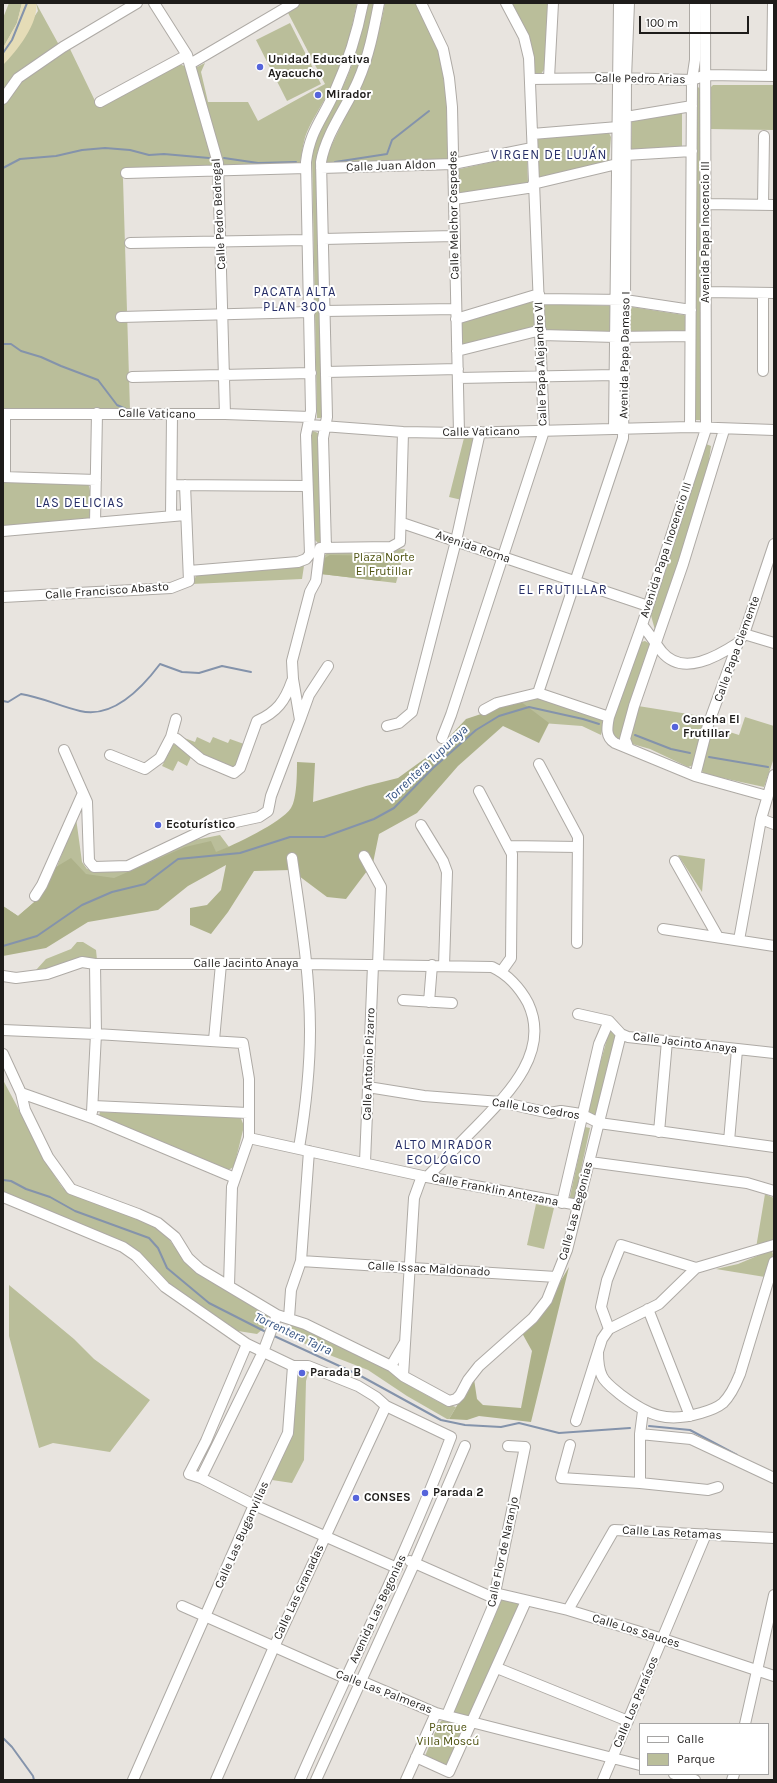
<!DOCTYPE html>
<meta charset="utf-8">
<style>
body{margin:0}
#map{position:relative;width:777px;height:1783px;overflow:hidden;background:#e8e4df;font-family:Karla,sans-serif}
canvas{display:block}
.frame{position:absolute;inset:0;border:4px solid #1e1c1a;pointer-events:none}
.legend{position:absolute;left:639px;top:1723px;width:130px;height:52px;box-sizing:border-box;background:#fff;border:1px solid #a5a4a3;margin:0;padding:5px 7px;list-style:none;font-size:12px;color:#1e1c1a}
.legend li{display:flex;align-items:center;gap:8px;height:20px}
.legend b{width:20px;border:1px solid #a5a4a3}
.scale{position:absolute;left:639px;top:16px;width:110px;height:18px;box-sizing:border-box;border:2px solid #1e1c1a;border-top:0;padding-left:5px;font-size:12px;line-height:14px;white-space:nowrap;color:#1e1c1a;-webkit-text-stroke:3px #fff;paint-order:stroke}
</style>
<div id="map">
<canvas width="777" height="1783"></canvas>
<div class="frame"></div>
<ul class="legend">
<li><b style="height:5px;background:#fff"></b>Calle</li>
<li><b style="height:11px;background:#babe9a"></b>Parque</li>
</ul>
<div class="scale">100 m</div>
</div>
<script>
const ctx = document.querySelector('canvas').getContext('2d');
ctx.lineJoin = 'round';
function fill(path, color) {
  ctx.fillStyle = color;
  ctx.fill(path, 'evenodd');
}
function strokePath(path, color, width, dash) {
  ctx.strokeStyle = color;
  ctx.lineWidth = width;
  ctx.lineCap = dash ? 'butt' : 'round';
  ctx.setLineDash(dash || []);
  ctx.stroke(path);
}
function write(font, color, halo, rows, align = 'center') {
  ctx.font = font + ' Karla,sans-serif';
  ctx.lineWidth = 4;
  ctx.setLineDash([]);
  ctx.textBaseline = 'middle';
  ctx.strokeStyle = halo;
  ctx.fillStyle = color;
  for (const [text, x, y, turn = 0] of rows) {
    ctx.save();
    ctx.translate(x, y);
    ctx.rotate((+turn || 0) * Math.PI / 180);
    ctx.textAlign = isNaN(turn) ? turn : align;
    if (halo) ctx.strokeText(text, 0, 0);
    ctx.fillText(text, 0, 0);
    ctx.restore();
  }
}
fill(new Path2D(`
 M9,3h13l-5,20 -14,25v-30z
 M36,3l23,42 11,4 28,58 80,-43 7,2 29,97 -2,4 -91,3 2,9 7,231 -127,-2v-343l35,-54z
 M301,3h56c-6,28 -12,57 -25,83 -8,16 -18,30 -25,46 -5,11 -4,23 -8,33h-77l-27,-97 10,-5 -4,9 7,30h40l10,19 67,-37 -38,-73z
 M367,3h8c-7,35 -17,72 -34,104 -8,16 -17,30 -24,46l7,265h-7l-5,-263c5,-29 25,-53 36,-80 10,-23 13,-49 19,-72z
 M385,3h31l22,44 4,18 5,43 1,52 -122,4v-7c25,-52 49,-97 59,-154z
 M509,3h39l-1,62 -6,9h-6l-1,-2z
 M290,23l31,61 -34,17 -31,-61z
 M713,85h61v45l-65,-1v-40z
 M698,87l2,2 2,328 -2,3h-4l-1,-3 1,-328z
 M682,113v34l-51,3 1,-29z
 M609,133l2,4 -2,24 -70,18 -3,-39 2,-2z
 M524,155l3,1 1,27 -2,2 -67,11 -4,-26z
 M534,300l1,27 -72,18 -2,-1v-22z
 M544,303l66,3 2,1v23l-2,2 -65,-2 -1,-4z
 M632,307l52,8 2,1 1,17h-57l-1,-23z
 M313,431l5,2 3,109 -2,2 -5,-5 -4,-104z
 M471,437l3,2 -12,61 -13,-3 15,-59z
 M706,444l5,2 -3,21 -51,163h-2l-5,-18z
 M3,481l85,3c3,5 5,29 1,34 -2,2 -6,3 -9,4l-77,4z
 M405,549l-9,34 -75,-9 2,-18 5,-3z
 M304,566l-2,13 -110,5 4,-8 7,-3z
 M645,641l5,3 -30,96 -8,-4 -1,-11 30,-83z
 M539,697l64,21 1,4 -3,13 -19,-9 -40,-3 -22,-22z
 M638,706l69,11 -13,48 -6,2 -38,-18 -21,-6z
 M745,717l29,9v32l-10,29 -60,-13 -2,-3 9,-45 28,9z
 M179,736l16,6 2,-5 13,6 3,-6 15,6 2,-4 14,5 -6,19 -5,5 -30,-12z
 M177,743l14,14 -4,9 -9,-5 -5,10 -11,-5 11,-21z
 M76,818l6,44 5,7 23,3 17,-3 68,-29 25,-5 9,12 -194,86 -32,-27 15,10 29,-24z
 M678,855l27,4 -3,33z
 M77,942h6l13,8 1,10 -60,13 -1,-3 10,-11 25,-10z
 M613,1031l5,4 -11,33 -11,49 -8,-4 -1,-3 22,-78z
 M3,1080l51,95 8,12 10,8 69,24 22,12 22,30 84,54 -4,12 -8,7 -19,-3 -69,-47 -39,-38 -127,-53z
 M100,1112l140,4 4,10 -10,41 -4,2h-4l-127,-53z
 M585,1127l5,1 -16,74 -5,-1z
 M765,1194l9,4v43l-18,7z
 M536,1204l18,4 -10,41 -17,-4z
 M769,1251h3l1,4 -8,22 -49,-8 22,-5z
 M9,1285l65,54 20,20 56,41 -40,52 -57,-9 -14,5 -30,-112z
 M291,1323l99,48 20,15 27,15 19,6 -7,12h-2l-40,-23 -39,-26 -36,-14 -46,-21z
 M298,1370h15l-5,4 -2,7 -2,79 -12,23 -20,-3 20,-45z
 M502,1599l18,4 -49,115 -16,-5 -1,-3z
 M445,1718l20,7 -16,38 -5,2 -18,-7 -1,-2 14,-33z`), '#babe9a');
fill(new Path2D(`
 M330,555l57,1c3,9 0,18 -7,25l-59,-7 2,-15z
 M520,701l29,22 -10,20 -36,-17 -45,40 -41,47 -38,21 -6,29 -27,36 -19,-2 -36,-27 -37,1 -26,41 -17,22 -21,-9v-17l17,-3 14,-15 5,-25 -38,21 -30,24 -70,12 -42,26 -43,8v-50l15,10 23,-20 10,-26 20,-12 15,16 28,4 71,-31 26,-6 5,11c18,-7 65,-29 75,-44 6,-9 6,-35 6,-46l18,1 -2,39 53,-16 32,-8 40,-29 28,-30z
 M569,1267l-38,155 -52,-6 -12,4 -18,-1 19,-32 6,-8 3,20 6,6 38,3 11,-57 -10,-18 34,-44z`), '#adb189');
fill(new Path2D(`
 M22,3h14c3,20 -19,48 -33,62v-17l14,-25z`), '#e5dcb7');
strokePath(new Path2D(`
 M3,53l9,-13 15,-37
 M224,158l34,5 38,-1
 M335,162l52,-8 5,-14 37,-29
 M3,168l17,-9 36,-3 26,-6 23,-2 25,2 19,5 15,-1 45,4
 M3,344h8l10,7 20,6 20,9 37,14 19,25 9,4
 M3,701l5,1 13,-8c20,3 38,12 59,17 33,8 62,-23 80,-47l22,8 17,1 23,-7 29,6
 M635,735l36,14 19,4
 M709,757l59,10
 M3,946l34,-10 45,-31 30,-13 33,-8 33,-25 62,-6 50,-16h34l50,-18 20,-11 39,-40 43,-38 23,-14 30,-9 54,12 16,5
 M3,1180l8,1 15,8 24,8 25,14 74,27 9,10 9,20 42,35 57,29
 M272,1335l87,40 82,45 24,5 36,2 18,-4 40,10 71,-5
 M649,1426l41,4 47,25
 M3,1738l9,9 21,29 1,4`), '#8493ab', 2);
const minor = new Path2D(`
 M154,3l33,52 31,108 7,251
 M421,3l22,46 6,29 3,29 7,326
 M705,3l1,426 -64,196 -33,92c-2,10 -4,20 6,26l80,33 72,20
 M190,64l104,-61
 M772,76l1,-73
 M549,78l4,-75
 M530,79l88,-1 74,2 14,-5 68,1
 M3,99l15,-21 45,-31 74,-44
 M100,102l87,-47
 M626,117l66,-11
 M532,134l86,-7
 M625,155l67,-4
 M321,168l132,-4 79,-16
 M126,173l180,-5
 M533,184l84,-20
 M455,199l79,-12
 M706,204l68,1
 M763,205l1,-69
 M323,239l131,-3
 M130,243l177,-3
 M706,292l68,1
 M763,293v78
 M540,299l85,1 66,10
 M324,311l132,-2
 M121,317l189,-5
 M456,319l83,-25
 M541,335l75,2 74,-1
 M457,351l84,-21
 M326,372l132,-3
 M132,377l179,-4
 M458,378l157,-3
 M3,414h222l85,3
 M309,425l94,7 56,1 231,-6 84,3
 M690,427l2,-347 3,-20v-57
 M614,429l5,-426
 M3,477l93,3
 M5,477v-63
 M172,485l135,1
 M171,516l1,-101
 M95,523l2,-110
 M402,523l246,83
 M3,531l182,-16
 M320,548l71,-1 9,-5 3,-110
 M326,548l-3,-110 4,-21 -6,-255c5,-29 26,-55 37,-81 11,-25 16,-52 21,-78
 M189,571l109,-9 8,-3 4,-5 -4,-119 5,-24 -5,-249c4,-32 17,-43 29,-71 13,-29 22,-57 28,-88
 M3,597l168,-9 18,-7 -4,-96
 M642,625c7,8 13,18 20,27 21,25 56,4 76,-9
 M744,634l30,9
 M538,693l85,-255 2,-138 1,-222 3,-75
 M484,710l13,-7 41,-10 71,24
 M300,720l9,-25 19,-29
 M387,726l12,-3 13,-11 44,-171 24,-109
 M171,737l6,2 24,20 33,14 6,-5 17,-47c20,-9 28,-20 35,-40
 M442,738l9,-23 93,-284 -15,-373 -5,-21 -18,-34
 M628,747l-3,-8 9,-33 49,-142 41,-134
 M64,750l23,52 2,59 5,6 34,-1 80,-38 51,-11 9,-6 3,-15 29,-76 -7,-41 -1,-18 18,-69 6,-11 4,-33
 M110,755l35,14 15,-11 11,-21 5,-18
 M539,764l39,73 -1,106
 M695,776l13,-51 30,-82 6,-9 30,-90
 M479,791l33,63 -1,104 -10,14
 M761,819l13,5
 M421,825l22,36 4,11 -3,94
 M509,846l69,1
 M364,856l17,31 -3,78
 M292,858c8,56 18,115 18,172 0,37 -5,82 -11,118
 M675,861l43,76
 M35,896l7,-11 41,-92
 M663,929l111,17
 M739,940l22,-121 13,-44
 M3,976l13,2 31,-4 35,-12 13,2h211l186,3c15,7 28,21 36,36 23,49 -20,91 -52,124 -16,16 -32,33 -49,50
 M403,1000l49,3
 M429,1002l3,-37
 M578,1014l31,7 12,13 7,3 146,16
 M3,1030l93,4 147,9 6,36v59l-17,49 -3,98
 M214,1040l7,-76
 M3,1054l18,39 4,17 23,47 23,32 67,25 20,9 17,14 13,21 12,11 77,46 28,9 86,42 12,10 46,25 7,-2 4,-4 8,-15 11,-14 54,-48 14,-18 20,-50 54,-216
 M368,1087l56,9 76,6 50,11 11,-2 20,3 18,9 175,24
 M21,1093l71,25 143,60
 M93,1106l155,7
 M92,1112l4,-78 -1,-70
 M659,1132l8,-91
 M249,1138l178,39 151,28
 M729,1141l8,-91
 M365,1162l8,-197
 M590,1162l157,21 27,8
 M3,1197l120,50 13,9 29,31 82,57 46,22h15l50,20 18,11 10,9 65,31c-44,117 -101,228 -151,343
 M562,1203l37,-159 10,-23
 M301,1261l255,16
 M648,1309l42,107
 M289,1318l2,-28 10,-29 8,-110
 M609,1329l-8,-22 6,-27 14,-35 75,23
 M247,1344l-41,97 -17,33 12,4 53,27 143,63
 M598,1352c0,8 0,16 4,24 3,7 13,14 19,19 28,21 46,28 80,18 7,-2 16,-5 22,-10 8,-8 13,-19 17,-29l34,-112
 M391,1366l14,-24
 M403,1376l11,-178 8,-22
 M576,1421l26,-82 7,-10 50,-25 37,-36 78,-23
 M640,1434l51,5 83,39
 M570,1445l-9,33 79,5 68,7 10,-3
 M201,1478l62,-126 14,-37
 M640,1483v-49l3,-23
 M410,1561l86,38
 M495,1593l73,17 95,29 111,37
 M182,1606l163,72 16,3 75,32 204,52
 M568,1610l46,-80 160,8
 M497,1668l131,53
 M447,1715l49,-116 -1,-6 30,-146 -17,-1
 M745,1724l29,-129
 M416,1757l33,15 77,-171
 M674,1774l21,6
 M133,1780l121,-275 34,-72 5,-67
 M216,1780l58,-133 112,-241
 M316,1780l99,-218 50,-116
 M406,1780l30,-67
 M603,1780l103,-246
 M732,1780l2,-6`);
strokePath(minor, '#aeaaa5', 12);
strokePath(minor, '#fff', 10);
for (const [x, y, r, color] of [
 [260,67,4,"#5564db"],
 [318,95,4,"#5564db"],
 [675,727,4,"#5564db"],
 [158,825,4,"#5564db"],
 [302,1373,4,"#5564db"],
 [425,1493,4,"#5564db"],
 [356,1498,4,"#5564db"]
]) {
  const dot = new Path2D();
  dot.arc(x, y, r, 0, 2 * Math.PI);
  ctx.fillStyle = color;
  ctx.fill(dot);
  strokePath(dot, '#fff', 1.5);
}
write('bold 12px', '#1e1c1a', '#fff', [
 ["Unidad Educativa",268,60],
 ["Ayacucho",268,74],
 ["Mirador",326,95],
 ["Cancha El",683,720],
 ["Frutillar",683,734],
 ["Ecoturístico",166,825],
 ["Parada B",310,1373],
 ["Parada 2",433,1493],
 ["CONSES",364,1498]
], 'left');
write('12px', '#1e1c1a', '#fff', [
 ["Calle Pedro Arias",640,79,1],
 ["Calle Juan Aldon",391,166,-2],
 ["Calle Pedro Bedregal",219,214,-93],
 ["Calle Melchor Cespedes",454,215,-91],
 ["Avenida Papa Inocencio III",706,232,-90],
 ["Avenida Papa Damaso I",625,355,-89],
 ["Calle Papa Alejandro VI",541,364,-92],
 ["Calle Vaticano",157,414,1],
 ["Calle Vaticano",481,432,-1],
 ["Avenida Roma",473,547,19],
 ["Avenida Papa Inocencio III",666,550,-72],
 ["Calle Francisco Abasto",107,591,-4],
 ["Calle Papa Clemente",737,649,-70],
 ["Calle Jacinto Anaya",246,964],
 ["Calle Jacinto Anaya",685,1043,7],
 ["Calle Antonio Pizarro",369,1064,-88],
 ["Calle Los Cedros",536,1109,9],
 ["Calle Franklin Antezana",495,1190,11],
 ["Calle Las Begonias",576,1211,-75],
 ["Calle Issac Maldonado",429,1269,3],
 ["Calle Las Retamas",672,1533,3],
 ["Calle Las Buganvillas",242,1535,-66],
 ["Calle Flor de Naranjo",503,1552,-78],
 ["Calle Las Granadas",299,1592,-65],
 ["Avenida Las Begonias",378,1609,-65],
 ["Calle Los Sauces",636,1631,17],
 ["Calle Las Palmeras",384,1692,21],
 ["Calle Los Paraísos",636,1702,-67]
]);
write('12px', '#4f5311', '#fff', [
 ["Plaza Norte",384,558],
 ["El Frutillar",384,572],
 ["Parque",448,1728],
 ["Villa Moscú",448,1742]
]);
ctx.letterSpacing = '1px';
write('13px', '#262e67', '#fff', [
 ["VIRGEN DE LUJÁN",549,155],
 ["PACATA ALTA",295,292],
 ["PLAN 300",295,307],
 ["LAS DELICIAS",80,503],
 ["EL FRUTILLAR",563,590],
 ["ALTO MIRADOR",444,1145],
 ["ECOLÓGICO",444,1160]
]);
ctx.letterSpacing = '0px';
write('italic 13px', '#355382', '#fff', [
 ["Torrentera Tupuraya",427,764,-43],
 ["Torrentera Tajra",293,1334,25]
]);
</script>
